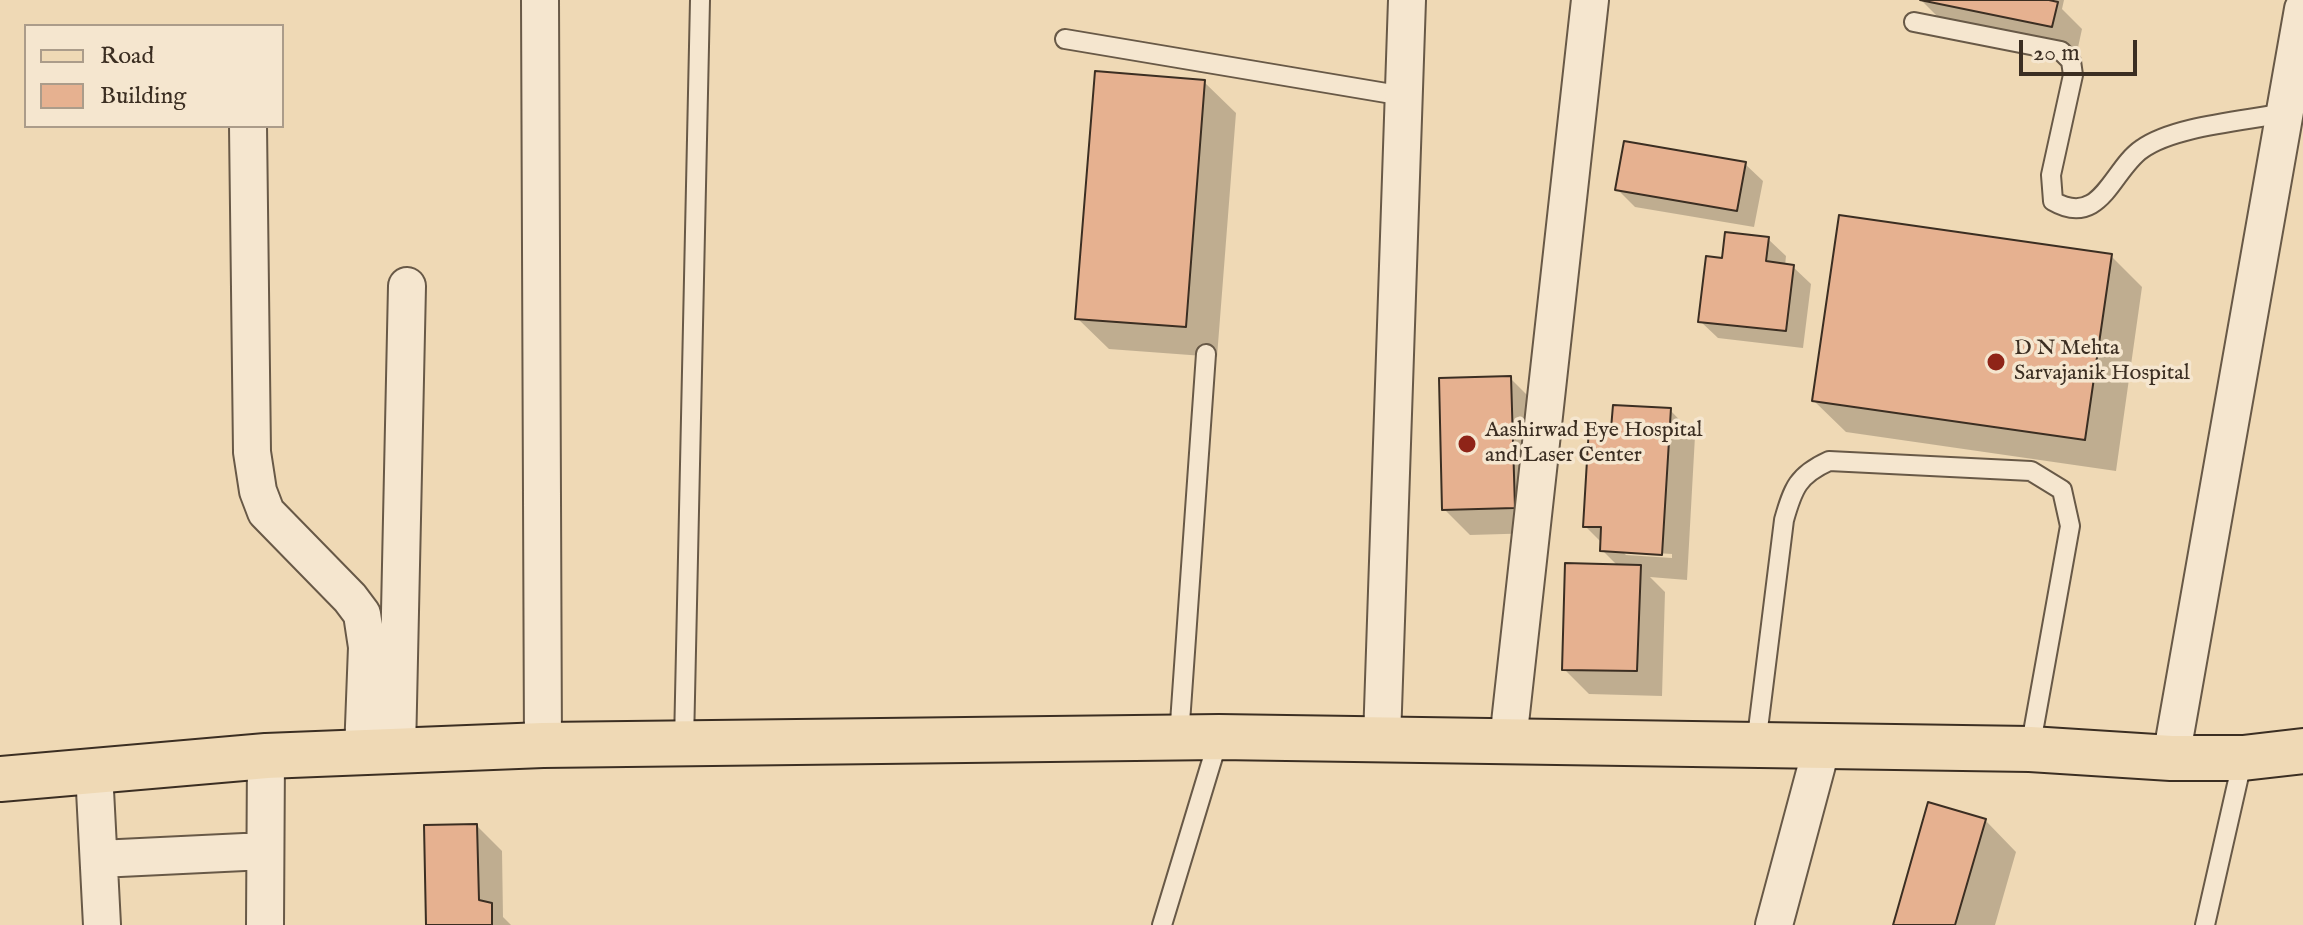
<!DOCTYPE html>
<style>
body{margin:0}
#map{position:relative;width:2303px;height:925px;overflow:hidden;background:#efd9b5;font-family:"IM FELL English",serif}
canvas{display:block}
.legend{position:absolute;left:24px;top:24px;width:260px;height:104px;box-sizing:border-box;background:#f5e6cf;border:2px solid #ab9c8a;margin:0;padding:10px 14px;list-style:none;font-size:24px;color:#3b2e22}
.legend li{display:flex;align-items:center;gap:16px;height:40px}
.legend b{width:40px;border:2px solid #ab9c8a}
.scale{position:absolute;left:2019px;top:40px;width:118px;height:36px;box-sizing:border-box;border:4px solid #3b2e22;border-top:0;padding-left:10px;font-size:24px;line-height:28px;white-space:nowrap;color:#3b2e22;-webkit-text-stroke:6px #f5e6cf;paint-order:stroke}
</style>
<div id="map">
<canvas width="2303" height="925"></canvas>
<ul class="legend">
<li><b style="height:10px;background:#efd9b5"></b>Road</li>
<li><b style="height:22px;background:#e6b190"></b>Building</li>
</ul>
<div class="scale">20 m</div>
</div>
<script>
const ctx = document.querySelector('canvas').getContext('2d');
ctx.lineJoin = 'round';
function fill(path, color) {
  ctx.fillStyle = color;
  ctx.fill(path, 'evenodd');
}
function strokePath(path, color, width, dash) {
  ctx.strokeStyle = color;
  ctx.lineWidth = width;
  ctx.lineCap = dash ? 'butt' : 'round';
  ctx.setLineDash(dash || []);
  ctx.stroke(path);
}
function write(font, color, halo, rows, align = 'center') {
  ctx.font = font + ' "IM FELL English",serif';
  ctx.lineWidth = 7;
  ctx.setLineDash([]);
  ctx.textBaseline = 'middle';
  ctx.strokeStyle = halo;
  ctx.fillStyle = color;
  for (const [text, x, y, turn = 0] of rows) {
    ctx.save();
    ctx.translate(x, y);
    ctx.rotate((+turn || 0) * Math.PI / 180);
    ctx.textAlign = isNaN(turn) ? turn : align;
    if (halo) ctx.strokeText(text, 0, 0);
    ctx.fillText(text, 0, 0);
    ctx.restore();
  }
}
fill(new Path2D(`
 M1921,0h143l-2,9 20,20 -5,23 -132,-28z
 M1204,82l32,31 -19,244 -108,-8 -32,-31z
 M1745,164l18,17 -9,46 -119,-20 -18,-18z
 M1768,239l18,17 -1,10 8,1 18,17 -8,64 -85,-10 -18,-17 24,-61z
 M2111,256l31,31 -26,184 -270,-39 -32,-31z
 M1510,378l25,25 4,130 -69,2 -26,-26z
 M1670,410l25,26 -8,144 -37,-3 15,15 -3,104 -73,-2 -25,-25 54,-103 -16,-16v-7l-17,-17 28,-95zM1622,551l50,3v4l-46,-3z
 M1985,820l31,32 -21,73h-100z
 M477,826l25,25 1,66 8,8h-83z`), '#0003');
const building = new Path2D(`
 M1920,0h129l9,2 -6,25z
 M1095,71l110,9 -19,247 -111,-8z
 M1624,141l122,21 -9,49 -122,-21z
 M1839,215l273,39 -27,186 -273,-39z
 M1725,232l44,5 -3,24 28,4 -8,66 -88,-9 8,-66 16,2z
 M1511,376l4,132 -73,2 -3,-132z
 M1613,405l58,3 -9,147 -62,-4 1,-24h-18l6,-100 22,2z
 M1565,563l76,2 -4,106 -75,-1z
 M1928,802l58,17 -31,106h-62z
 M477,824l2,76 13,3v22h-66l-2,-100z`);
fill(building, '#e6b190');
strokePath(building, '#3b2e22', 2);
const lane = new Path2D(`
 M1914,22l147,29 10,10 2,14 -22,100 2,26c48,28 59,-32 89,-52 32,-23 102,-28 142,-36
 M1065,39l339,57
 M1179,737l27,-383
 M684,743l16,-743
 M1756,745l28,-225c9,-32 14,-45 45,-59l202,10 31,19 8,36 -40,223
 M1162,925l57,-188
 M2205,925l38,-167`);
const street = new Path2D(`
 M540,0l3,745
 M248,126l4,326 6,39 8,21 84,86 12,16 5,33 -4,105
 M1382,739l25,-739
 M1508,741l82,-741
 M397,751l10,-465
 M2171,758l132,-749
 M94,771l8,154
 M99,859l166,-8
 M265,925l1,-169
 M1774,925l48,-179`);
const primary = new Path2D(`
 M0,779l266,-23 277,-11 676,-8 811,12 141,9h72l60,-7`);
strokePath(lane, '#685947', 22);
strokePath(street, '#685947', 40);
strokePath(primary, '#3b2e22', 48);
strokePath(lane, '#f5e6cf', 18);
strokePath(street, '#f5e6cf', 36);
strokePath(primary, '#efd9b5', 44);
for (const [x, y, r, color] of [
 [1996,362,10,"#8f2418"],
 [1467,444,10,"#8f2418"]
]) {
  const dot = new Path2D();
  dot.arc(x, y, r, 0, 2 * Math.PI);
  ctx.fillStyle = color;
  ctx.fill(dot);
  strokePath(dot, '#f5e6cf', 3);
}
write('22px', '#3b2e22', '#f5e6cf', [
 ["D N Mehta",2014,349],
 ["Sarvajanik Hospital",2014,374],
 ["Aashirwad Eye Hospital",1485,431],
 ["and Laser Center",1485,456]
], 'left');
</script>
